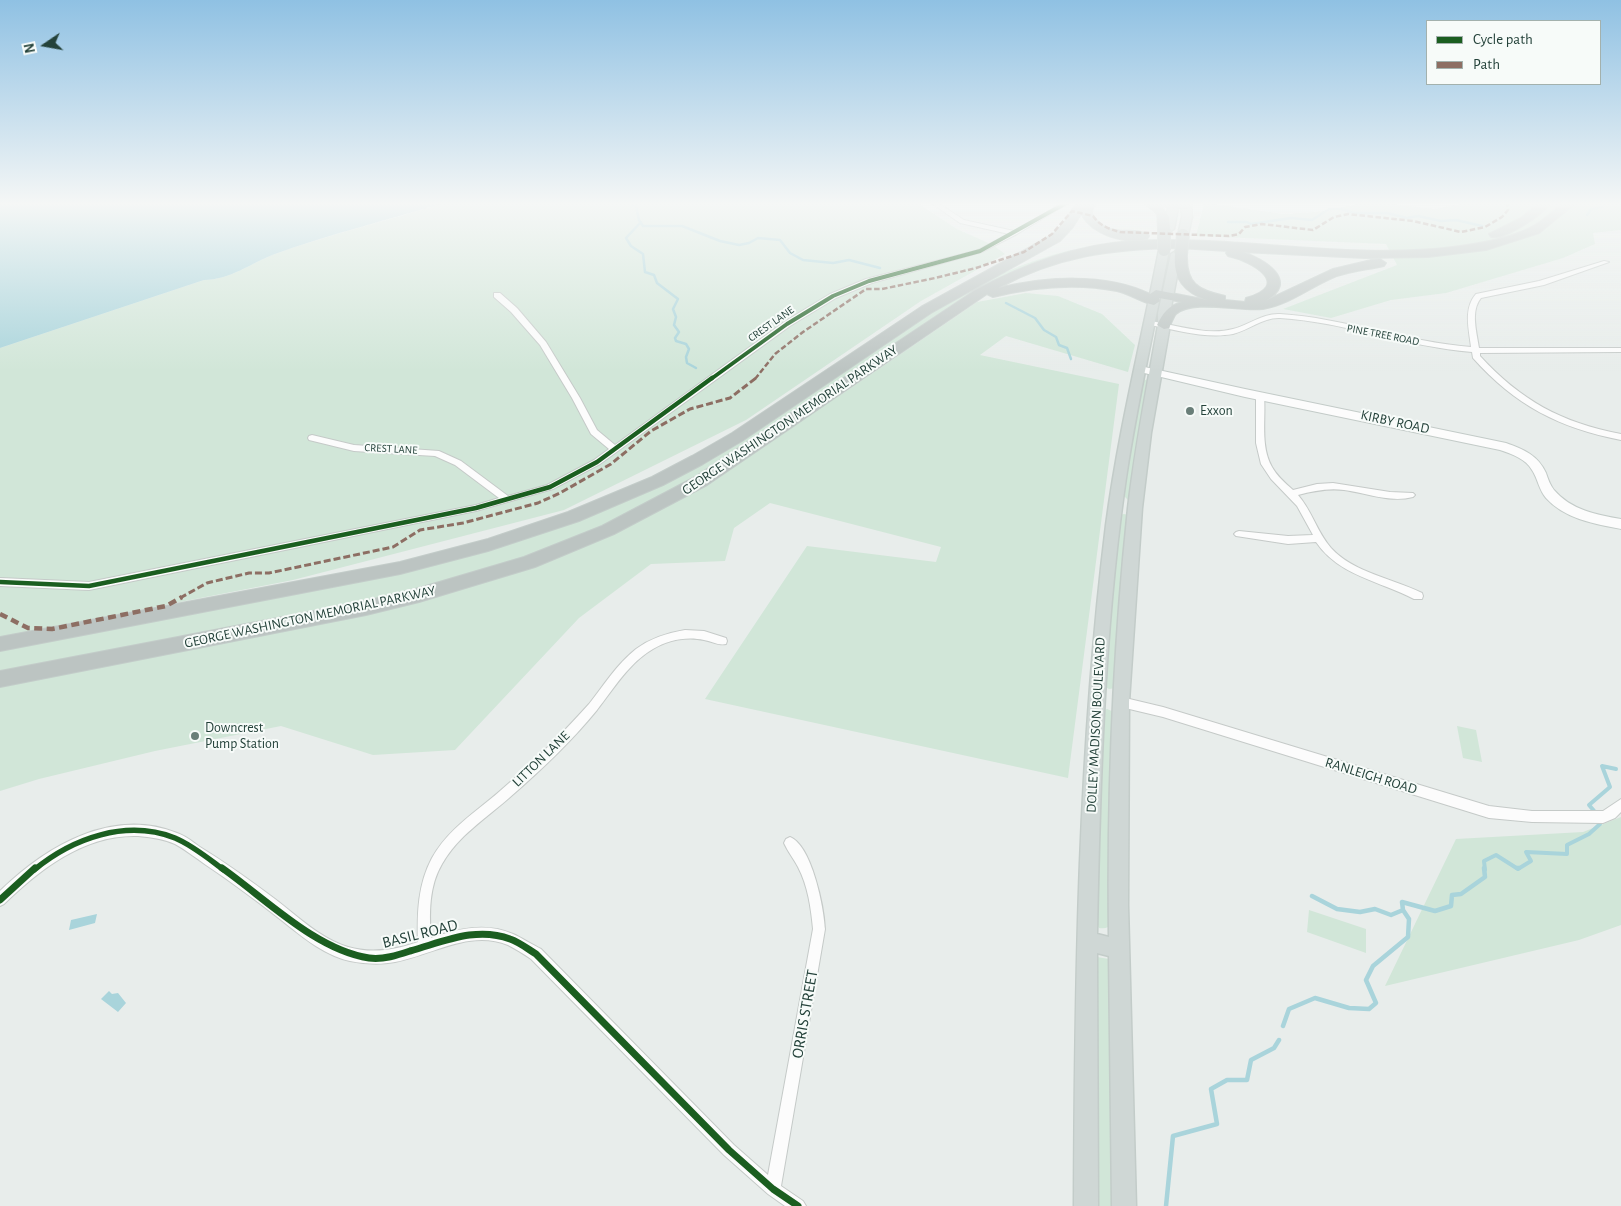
<!DOCTYPE html>
<style>
body{margin:0}
#map{position:relative;width:1621px;height:1206px;overflow:hidden;background:#e8edeb;font-family:"Alegreya Sans",sans-serif}
canvas{display:block}
.legend{position:absolute;left:1426px;top:20px;width:175px;height:65px;box-sizing:border-box;background:#f7fbf9;border:1px solid #a3b1ad;margin:0;padding:6px 9px;list-style:none;font-size:15px;color:#24423a}
.legend li{display:flex;align-items:center;gap:10px;height:25px}
.legend b{width:25px;border:1px solid #a3b1ad}
.north{position:absolute;left:20px;top:20px;width:50px;height:50px;-webkit-text-stroke:4px #f7fbf9;paint-order:stroke;rotate:258deg;font-size:14px;font-weight:700;line-height:20px;text-align:center;color:#24423a}
.north::after{content:'';display:block;margin:auto;width:18px;height:22px;background:#24423a;clip-path:polygon(50% 0,100% 100%,50% 72%,0 100%)}
</style>
<div id="map">
<canvas width="1621" height="1206"></canvas>
<ul class="legend">
<li><b style="height:6px;background:#1b5e20"></b>Cycle path</li>
<li><b style="height:6px;background:#8d6e63"></b>Path</li>
</ul>
<div class="north">N</div>
</div>
<script>
const ctx = document.querySelector('canvas').getContext('2d');
ctx.lineJoin = 'round';
function fill(path, color) {
  ctx.fillStyle = color;
  ctx.fill(path, 'evenodd');
}
function strokePath(path, color, width, dash) {
  ctx.strokeStyle = color;
  ctx.lineWidth = width;
  ctx.lineCap = dash ? 'butt' : 'round';
  ctx.setLineDash(dash || []);
  ctx.stroke(path);
}
function write(font, color, halo, rows, align = 'center') {
  ctx.font = font + ' "Alegreya Sans",sans-serif';
  ctx.lineWidth = 4;
  ctx.setLineDash([]);
  ctx.textBaseline = 'middle';
  ctx.strokeStyle = halo;
  ctx.fillStyle = color;
  for (const [text, x, y, turn = 0] of rows) {
    ctx.save();
    ctx.translate(x, y);
    ctx.rotate((+turn || 0) * Math.PI / 180);
    ctx.textAlign = isNaN(turn) ? turn : align;
    if (halo) ctx.strokeText(text, 0, 0);
    ctx.fillText(text, 0, 0);
    ctx.restore();
  }
}
fill(new Path2D(`
 M444,203h474l39,26 36,16 12,9 -84,47 -175,119 -182,90 -271,70 -293,57v-289l204,-68c26,0 47,-17 71,-26 55,-20 113,-33 169,-51z
 M1204,203l81,11 41,-3 37,-8h18l54,6 33,-6h153v27l-28,3 2,11 -32,14 -117,35 -55,7 -60,18 -48,-9 114,-44 -11,-21 -190,-8z
 M1071,250l3,2 -47,15 -325,211 -68,36 -116,47 -83,27 -435,87v-26l386,-74 271,-90 294,-187c41,-21 75,-37 120,-48z
 M1026,293l32,3 44,18 33,31 -7,27 -122,-36 -26,19 139,29 -51,394 -363,-79 102,-153 129,16 5,-15 -171,-44 -36,25 -9,33 -74,3 -72,54 -124,132 -82,5 -92,-29 -126,25 -116,28 -39,12v-107l472,-98 210,-89 163,-105 132,-90z
 M1148,379l-18,121h-2l-4,-4 17,-110 2,-5z
 M1124,514l4,1 -12,173 -7,1 -6,-3 17,-171z
 M1107,709l7,3 -1,211c-5,5 -8,6 -14,5l-4,-6 8,-211z
 M1457,726l19,4 6,32 -19,-4z
 M1621,817v108l-42,15 -194,46 71,-147 127,-7z
 M1309,910l57,19v24l-59,-21z
 M1097,957l12,2 4,5 5,242h-23v-242z`), '#d1e6d8');
fill(new Path2D(`
 M0,203h444c-56,17 -114,31 -169,51 -24,9 -45,26 -71,26l-204,68z
 M97,914l-2,9 -26,7 2,-10z
 M109,991l3,3 6,-1 8,10 -8,9 -17,-13z`), '#a9d4db');
strokePath(new Path2D(`
 M627,203l9,3 3,14 4,6h39l38,15 19,4 10,-2 9,-5 22,2 10,13 13,7 30,3 16,-3 31,8
 M1587,215l4,-6 11,-2 1,-4
 M641,222l-15,16 5,8 12,8 2,18 9,3 3,8 21,16 -5,10 3,8 -2,8 5,7 -4,6 1,3 10,3 3,5 -3,8 1,6 9,5
 M1228,222h19l4,2 40,-6 21,2 17,-11h11l15,4h32l20,5 11,-2 23,5 15,-1 26,6
 M1006,303l29,15 9,12 12,7 3,8 8,3 4,11`), '#a9d4db', 2.5);
strokePath(new Path2D(`
 M1595,812l-6,-7 21,-18 -8,-21 14,3
 M1485,870l-1,-9 12,-6 22,14 13,-8 -5,-9 41,2v-9l22,-11 11,-10`), '#a9d4db', 4);
strokePath(new Path2D(`
 M1517,868h2
 M1312,896l25,13 23,3 15,-3 16,6 12,-5
 M1283,1026l6,-17 26,-11 34,10 20,1 7,-6 -10,-23 7,-14 35,-29 1,-18 -6,-9 -1,-8 33,9 16,-5 1,-11 9,-1 24,-17 -1,-9
 M1166,1206l7,-70 44,-12 -6,-35 16,-9h20l4,-20 23,-12 5,-8`), '#a9d4db', 4.5);
const street = new Path2D(`
 M931,203h7l26,17 50,11 48,-28h7l-52,31 -35,18 -110,31 -36,15 -46,28 -190,138 -47,25 -77,22 -387,79 -89,-4v-8l89,4 387,-77 23,-7 -44,-33 -20,-9 -81,-5 -45,-11 -1,-2 1,-2 3,-1 42,10 85,6 22,10 47,35 39,-11 47,-25 15,-11 -18,-15 -19,-36 -32,-53 -29,-33 -17,-15v-4h6l17,15 29,34 34,56 17,32 18,15 169,-123 46,-28 36,-15 112,-29 31,-16 -49,-11z
 M1604,261l5,1 -65,23 -63,13c-11,13 -4,35 -2,50h142v4l-141,1v3c40,44 82,67 141,78v6c-62,-12 -106,-35 -148,-82l-1,-6c-65,-5 -127,-30 -192,-34 -16,-1 -31,12 -47,16 -27,5 -57,-4 -83,-9l-4,-2 4,-2c26,4 57,15 83,8 16,-4 30,-16 47,-15 64,4 127,28 191,33 -2,-18 -8,-38 5,-53l63,-13z
 M1260,393l4,3c2,22 -4,50 8,71 5,9 13,16 21,23l24,-6 16,-1 57,9 23,1 2,2 -2,2c-23,6 -47,-4 -69,-7 -16,-2 -31,1 -46,5 14,16 19,37 33,53 23,25 61,30 91,45l1,3 -1,3h-8c-34,-18 -75,-23 -98,-57l-28,2 -52,-8 -2,-2 2,-2 3,-1 49,5 25,-1 -16,-29 -26,-27 -10,-15 -5,-21v-47z
 M685,630l19,1 22,7 1,3 -1,3c-7,2 -15,-3 -22,-4 -17,-4 -36,0 -51,9 -24,14 -39,39 -56,61 -26,32 -57,61 -88,88 -24,21 -51,38 -67,66 -13,22 -13,49 -11,74 26,-9 55,-16 82,-4 9,4 18,10 28,15l193,196 34,30 45,-246c-2,-21 -5,-43 -15,-62 -4,-8 -10,-15 -14,-24l2,-4 4,-2c22,9 34,71 35,92l-44,257 22,15 3,5h-21l-17,-12 -44,-39 -193,-196c-7,-5 -15,-10 -23,-14 -38,-16 -76,10 -113,17 -15,3 -30,2 -45,-1 -28,-6 -52,-28 -74,-45 -22,-17 -46,-35 -70,-51 -10,-7 -20,-15 -31,-21 -11,-5 -25,-7 -37,-8 -53,-2 -98,33 -134,68l-4,2v-15c46,-45 112,-84 177,-58 9,3 16,9 23,14 26,16 51,34 75,52 22,17 46,40 73,48 24,7 47,3 70,-5 -1,-29 0,-58 14,-84 16,-29 44,-46 68,-67 20,-17 39,-35 58,-54 11,-11 21,-22 31,-33 15,-19 28,-40 47,-55 15,-11 31,-16 49,-19z
 M1121,697l42,10 326,99 43,5h71l18,-12v13l-6,6 -12,5 -71,-1 -43,-4 -326,-101 -42,-10 -4,-2 -1,-3 1,-3z`);
const secondary = new Path2D(`
 M1140,366l105,23 261,54c17,6 32,12 40,30 2,6 4,12 8,17 17,20 43,25 67,29v10c-26,-5 -56,-10 -75,-31 -7,-8 -8,-19 -14,-28 -6,-11 -20,-16 -32,-20l-255,-53 -109,-26 -1,-2 1,-2z`);
const primary = new Path2D(`
 M1169,203h10l-5,26 -5,3 -5,-3z
 M1181,203h10l1,14 -4,18 -5,3 -5,-3 4,-18z
 M1164,247l5,3c-15,81 -34,161 -45,242 -20,146 -24,294 -27,442l12,3c-2,-143 4,-287 19,-429 7,-61 19,-122 30,-183v-12l13,-59 5,-3 5,3 -11,59v12l-19,108 -9,75 -13,194 -1,203 8,301h-24l-3,-250 -12,-3 1,253h-24c1,-227 4,-455 32,-681 12,-92 35,-183 53,-275z`);
const highway = new Path2D(`
 M1076,203h20l-3,5 -1,6c16,27 45,10 57,22l-2,3c-24,5 -54,-4 -66,-25l-8,13 -13,14 -129,72 -189,128 -39,23 -40,21 -84,36 -91,30 -88,23 -400,77v-14l400,-75 88,-23 80,-27 84,-35 40,-21 40,-23 189,-126 131,-72 12,-12z
 M1144,203h42l6,3 -6,3 -25,-3 8,11 1,12 -6,4 -6,-4 -1,-15z
 M1539,203h12c-10,12 -45,37 -60,34l-2,-3 32,-16z
 M1563,203h13l-37,30 -53,17 -58,7 -64,1 -122,-6c22,6 59,30 23,49l68,-32 38,-9 9,-1 6,4 -2,3c-17,4 -35,5 -52,12 -23,10 -44,27 -69,31 -23,3 -70,-10 -87,5 -3,4 -5,10 -7,14l-5,1 -7,-4c6,-12 11,-19 25,-23l-23,-4 1,3 -6,4c-13,-3 -24,-11 -37,-14 -40,-8 -84,-4 -124,6l-6,-3 -280,191 -93,49 -79,33 -116,35 -53,13 -366,72v-16l366,-70 53,-13 105,-31 78,-31 93,-49 279,-186c48,-26 101,-46 157,-50 107,-6 214,19 322,6 25,-3 55,-8 77,-19 12,-6 23,-17 33,-25zM1179,248l48,3 -1,2 2,3c24,5 65,29 18,42l-1,4 -20,-2v-4c-27,-6 -39,-12 -38,-42l-6,-4 -6,4c-2,25 9,38 32,46l-51,-10 -6,4c-45,-22 -105,-17 -152,-6 61,-32 113,-39 181,-40z`);
strokePath(street, '#c5cac8', 2);
strokePath(secondary, '#c3cbc8', 2);
strokePath(primary, '#c3ccc9', 3);
strokePath(highway, '#c3ccc9', 2);
fill(street, '#fcfcfc');
fill(secondary, '#fcfcfc');
fill(primary, '#cfd7d5');
fill(highway, '#bcc4c2');
const highwayBridge = new Path2D(`
 M1164,229v21
 M1181,254l2,-19`);
strokePath(highwayBridge, '#c3ccc9', 14, []);
strokePath(highwayBridge, '#bcc4c2', 12);
strokePath(new Path2D(`
 M755,379l20,-25 28,-22 63,-43h16l53,-11 41,-10 48,-16 28,-18 20,-23 21,5c7,10 16,13 27,16l109,4 10,-2 6,-7 17,-3 51,6 21,-13 14,-3 65,7 48,11 24,-5 17,-10 6,-7 -1,-7`), '#8d6e63', 2.5, [5.5, 2.5]);
strokePath(new Path2D(`
 M180,598l27,-15 42,-10h20l124,-26 27,-17 43,-7 75,-20 22,-10 51,-29 40,-33 39,-22 40,-11 26,-20`), '#8d6e63', 3, [7, 3]);
strokePath(new Path2D(`
 M0,614l28,14 24,1 114,-23 16,-9`), '#8d6e63', 4.5, [8, 4.5]);
strokePath(new Path2D(`
 M711,379l76,-55 46,-28 36,-15 111,-30 86,-48`), '#1b5e20', 4);
strokePath(new Path2D(`
 M0,582l89,4 387,-78 74,-21 47,-25 115,-84`), '#1b5e20', 4.5);
strokePath(new Path2D(`
 M34,870c39,-32 92,-51 141,-32 17,7 34,21 49,32`), '#1b5e20', 5.5);
strokePath(new Path2D(`
 M222,868c44,31 94,82 147,90 14,2 29,-3 41,-7 33,-9 66,-25 100,-12 9,3 18,10 26,15l193,196 44,39 25,17
 M0,900l35,-32`), '#1b5e20', 7);
const sky = ctx.createLinearGradient(0, 0, 0, 371);
sky.addColorStop(0, '#8fc1e3');
sky.addColorStop(0.55, '#f5f7f6');
sky.addColorStop(1, '#f5f7f600');
ctx.fillStyle = sky;
ctx.fillRect(0, 0, 1621, 371);
for (const [x, y, r, color] of [
 [1190,411,5,"#697e78"],
 [195,736,5,"#697e78"]
]) {
  const dot = new Path2D();
  dot.arc(x, y, r, 0, 2 * Math.PI);
  ctx.fillStyle = color;
  ctx.fill(dot);
  strokePath(dot, '#f7fbf9', 2);
}
write('11px', '#24423a', '#f7fbf9', [
 ["CREST LANE",771,324,-35],
 ["PINE TREE ROAD",1383,335,11],
 ["CREST LANE",391,449,3]
]);
write('14px', '#24423a', '#f7fbf9', [
 ["Exxon",1200,411],
 ["Downcrest",205,728],
 ["Pump Station",205,744]
], 'left');
write('14px', '#24423a', '#f7fbf9', [
 ["GEORGE WASHINGTON MEMORIAL PARKWAY",790,420,-34],
 ["KIRBY ROAD",1395,422,12],
 ["GEORGE WASHINGTON MEMORIAL PARKWAY",310,617,-12],
 ["DOLLEY MADISON BOULEVARD",1096,725,-87],
 ["LITTON LANE",541,759,-44],
 ["RANLEIGH ROAD",1371,776,17]
]);
write('16px', '#24423a', '#f7fbf9', [
 ["BASIL ROAD",420,934,-14],
 ["ORRIS STREET",805,1014,-80]
]);
</script>
